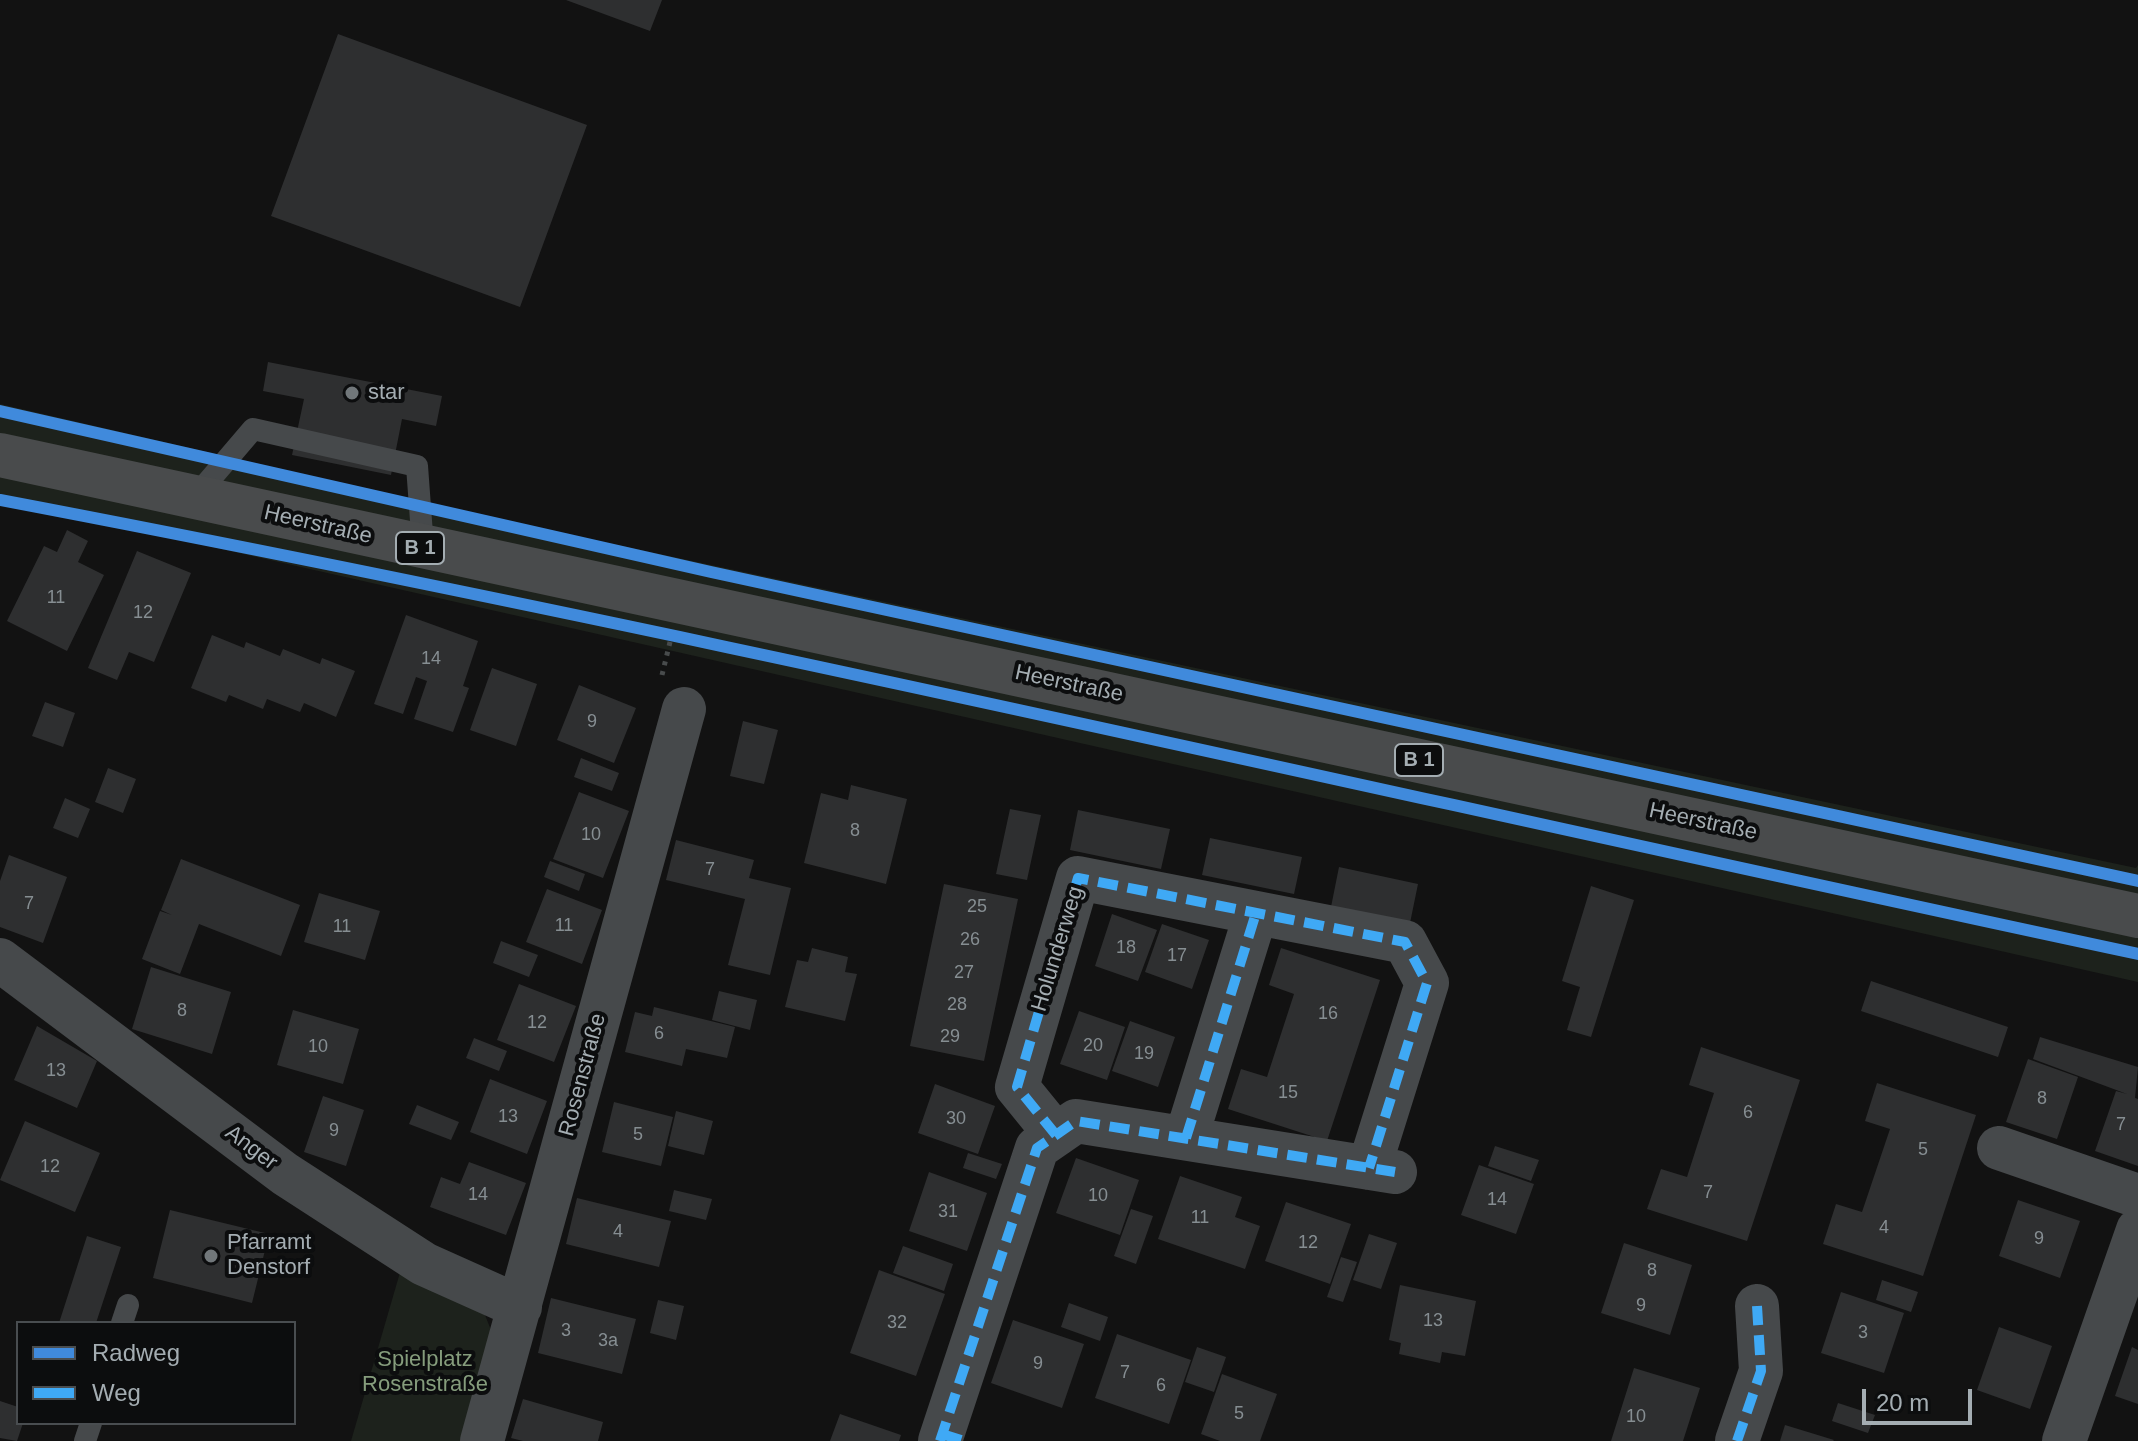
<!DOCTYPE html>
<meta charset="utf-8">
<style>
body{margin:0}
#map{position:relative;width:2138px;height:1441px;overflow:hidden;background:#121212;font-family:Helvetica,sans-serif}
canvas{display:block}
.legend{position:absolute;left:16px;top:1321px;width:280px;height:104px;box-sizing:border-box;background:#0c0d0e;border:2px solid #494d50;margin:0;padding:10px 14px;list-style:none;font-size:24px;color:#a4adb2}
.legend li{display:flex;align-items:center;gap:16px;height:40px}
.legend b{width:40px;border:2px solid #494d50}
.scale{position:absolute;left:1862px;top:1389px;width:110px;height:36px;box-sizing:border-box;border:4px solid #a4adb2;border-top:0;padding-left:10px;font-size:24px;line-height:28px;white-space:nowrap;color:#a4adb2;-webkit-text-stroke:6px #0c0d0e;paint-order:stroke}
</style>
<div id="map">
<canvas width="2138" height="1441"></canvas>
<ul class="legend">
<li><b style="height:10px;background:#408adc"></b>Radweg</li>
<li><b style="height:10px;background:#3fa9f5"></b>Weg</li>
</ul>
<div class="scale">20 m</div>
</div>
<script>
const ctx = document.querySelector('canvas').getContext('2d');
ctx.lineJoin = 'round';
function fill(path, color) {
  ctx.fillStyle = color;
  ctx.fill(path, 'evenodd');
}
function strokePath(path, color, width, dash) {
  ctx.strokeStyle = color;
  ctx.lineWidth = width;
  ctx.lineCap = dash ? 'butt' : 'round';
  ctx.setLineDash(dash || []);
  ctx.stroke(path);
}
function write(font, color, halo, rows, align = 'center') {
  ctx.font = font + ' Helvetica,sans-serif';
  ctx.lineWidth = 8;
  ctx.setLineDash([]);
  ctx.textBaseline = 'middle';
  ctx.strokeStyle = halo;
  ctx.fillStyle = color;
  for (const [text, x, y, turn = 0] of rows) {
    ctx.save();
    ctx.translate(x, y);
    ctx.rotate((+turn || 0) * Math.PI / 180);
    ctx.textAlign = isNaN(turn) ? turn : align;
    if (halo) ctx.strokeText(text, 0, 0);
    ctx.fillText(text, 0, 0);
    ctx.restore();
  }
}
fill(new Path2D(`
 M0,404l509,118 1627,346 2,-3v117l-2138,-483z
 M401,1269l82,41 8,20 -31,111h-109z`), '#1d221c');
fill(new Path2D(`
 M566,0h96l-12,31z
 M338,34l249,91 -67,182 -249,-91z
 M268,362l174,34 -6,30 -34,-7 -11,56 -99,-20 12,-56 -41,-8z
 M67,530l21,11 -10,21 26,13 -37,76 -60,-30 37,-75 13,6z
 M137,551l54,22 -37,89 -25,-10 -12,28 -29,-12z
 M406,615l72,26 -15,45 6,2 -16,44 -39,-13 13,-38 -11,-4 -13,37 -29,-10z
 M212,635l32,13 2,-6 34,14 3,-7 37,15 2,-6 33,13 -19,46 -32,-14 -4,9 -33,-13 -4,10 -34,-14 -3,7 -35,-14z
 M492,668l45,16 -21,62 -46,-16z
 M579,685l57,23 -22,55 -57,-23z
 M45,702l30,11 -12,34 -31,-11z
 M743,721l35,9 -14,54 -34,-8z
 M581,758l38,15 -7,18 -38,-14z
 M108,768l28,11 -13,34 -28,-11z
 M851,785l56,14 -21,85 -82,-21 17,-70 27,7z
 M579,792l50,19 -26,67 -50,-19z
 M65,798l25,11 -12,29 -25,-10z
 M1010,809l31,6 -14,65 -31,-6z
 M1078,810l92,19 -9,40 -91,-19z
 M1210,838l92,19 -8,37 -92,-19z
 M676,840l78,20 -5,18 42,10 -21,87 -42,-10 17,-66 -79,-19z
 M9,855l58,22 -24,66 -43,-16v-46z
 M181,859l119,46 -19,51 -82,-32 -19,50 -38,-15 18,-48 12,4 -11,-5z
 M550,861l35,13 -6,17 -35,-14z
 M1339,867l79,17 -8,39 -79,-16z
 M944,884l74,15 -34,162 -74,-15z
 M1591,886l43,14 -43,137 -24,-7 13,-43 -18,-6z
 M547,889l55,21 -20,54 -56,-22z
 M319,893l61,18 -15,49 -61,-18z
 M1112,914l45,16 -19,51 -43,-15z
 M1162,924l47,16 -17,49 -47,-17z
 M501,941l37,14 -9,22 -36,-14z
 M812,948l36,9 -3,15 12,2 -12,47 -60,-14 12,-47 11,2z
 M1281,948l99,32 -53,161 -99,-32 13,-40 26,8 27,-83 -25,-9z
 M151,967l80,25 -19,62 -80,-25z
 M1871,981l137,46 -10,30 -137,-46z
 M519,984l57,22 -22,56 -57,-22z
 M719,991l38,9 -7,30 -38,-10z
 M654,1007l81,20 -8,31 -41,-9 -4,17 -57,-14 10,-40 17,4z
 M293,1010l66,19 -16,55 -66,-19z
 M1079,1011l46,16 -18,53 -47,-16z
 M1130,1021l45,16 -17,50 -46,-16z
 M37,1026l60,35 -20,47 -63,-28z
 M2040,1037l98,30 -3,31 3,1v67l-43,-15 21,-60 11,3 -94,-35z
 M474,1038l33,13 -8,20 -33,-13z
 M1701,1047l99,33 -53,161 -100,-32 14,-40 26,8 27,-84 -25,-8z
 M2028,1059l50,18 -21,62 -51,-17z
 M490,1079l57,22 -20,53 -57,-22z
 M1877,1083l99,32 -53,161 -100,-32 13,-40 26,8 28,-83 -25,-8z
 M935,1084l60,22 -17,48 -60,-21z
 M323,1096l41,14 -18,56 -42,-14z
 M614,1102l59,15 -12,49 -59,-14z
 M417,1105l42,17 -8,18 -42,-16z
 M676,1111l37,10 -9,34 -36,-9z
 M25,1121l75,32 -25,59 -75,-32z
 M1495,1146l44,14 -8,21 -43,-15z
 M968,1153l34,11 -6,15 -33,-11z
 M1076,1158l63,22 -19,55 -64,-22z
 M469,1162l57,21 -20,52 -76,-28 11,-30 19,7z
 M1479,1165l55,19 -18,50 -55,-19z
 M929,1172l58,21 -20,58 -58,-20z
 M1180,1176l62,21 -7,20 25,9 -15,43 -87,-30z
 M674,1190l38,9 -6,21 -37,-9z
 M577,1198l94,23 -12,46 -93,-23z
 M2018,1200l62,21 -20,57 -61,-22z
 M1286,1202l65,22 -21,60 -65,-23z
 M1131,1209l22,7 -17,48 -22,-8z
 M170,1210l99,24 -17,69 -99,-25z
 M1369,1234l28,9 -16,46 -28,-9z
 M87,1236l34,11 -25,76h-37z
 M1624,1243l68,22 -22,70 -69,-22z
 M903,1246l50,18 -9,27 -51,-18z
 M1341,1257l16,5 -14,40 -16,-5z
 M879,1270l66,24 -29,82 -66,-23z
 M1882,1280l36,12 -7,20 -35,-12z
 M1400,1285l76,16 -11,55 -23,-4 -2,11 -41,-9 2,-11 -12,-3z
 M1841,1292l63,21 -20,60 -63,-20z
 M551,1298l85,21 -14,55 -84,-21z
 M658,1300l26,6 -8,34 -26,-7z
 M1069,1303l39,14 -8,24 -39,-14z
 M1013,1320l71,24 -22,64 -71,-25z
 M1999,1327l53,19 -22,63 -53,-19z
 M1117,1334l74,26 -22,64 -74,-26z
 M1197,1347l29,10 -12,35 -29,-10z
 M2132,1347l6,3v54l-23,-8z
 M1634,1368l66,20 -17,53h-72z
 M1222,1374l55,20 -17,47h-40l-19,-7z
 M523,1399l80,23 -5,19h-75l-12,-3z
 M0,1401l18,6v16h5l-6,18 -17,-3z
 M1838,1403l37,12 -7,18 -36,-12z
 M840,1414l61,21 -2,6h-69z
 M1785,1425l49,15 -1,1h-53z`), '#2e2f30');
strokePath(new Path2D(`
 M662,675l9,-37`), '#484b4c', 5, [4, 6]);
strokePath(new Path2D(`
 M195,497l58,-68 164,37 6,82
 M122,1323l6,-18
 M85,1441l6,-18`), '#46494b', 22);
strokePath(new Path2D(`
 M0,960l285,214 139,90 96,43
 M1056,1135l-39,-48 61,-209 327,64 22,41 -58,185
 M1186,1138l70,-225
 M1999,1148l139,48
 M482,1441l202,-732
 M940,1441l97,-293 39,-27 319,51
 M1737,1441l24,-70 -4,-65
 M2064,1441l74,-211`), '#46494b', 44);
strokePath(new Path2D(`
 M0,455l2138,461`), '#494b4c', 44);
strokePath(new Path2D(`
 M1056,1135l-39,-48 61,-209 327,64 22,41 -58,185
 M1186,1138l70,-225
 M942,1434l22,7
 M940,1441l97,-293 39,-27 319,51
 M1737,1441l24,-70 -4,-65`), '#3fa9f5', 10, [20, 10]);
strokePath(new Path2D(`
 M0,411l711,161 1427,309
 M0,500c716,136 1425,302 2138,454`), '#408adc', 12);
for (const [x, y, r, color] of [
 [352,393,8,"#71777a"],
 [211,1256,8,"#71777a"]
]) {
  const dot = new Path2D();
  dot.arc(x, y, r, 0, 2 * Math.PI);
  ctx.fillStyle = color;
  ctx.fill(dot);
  strokePath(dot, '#0c0d0e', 3);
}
write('18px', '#868e92', null, [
 ["11",56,598],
 ["12",143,613],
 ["14",431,659],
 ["9",592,722],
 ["8",855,831],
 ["10",591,835],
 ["7",710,870],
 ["7",29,904],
 ["25",977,907],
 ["11",564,926],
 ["11",342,927],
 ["26",970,940],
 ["18",1126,948],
 ["17",1177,956],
 ["27",964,973],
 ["28",957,1005],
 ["8",182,1011],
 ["16",1328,1014],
 ["12",537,1023],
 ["6",659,1034],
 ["29",950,1037],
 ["20",1093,1046],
 ["10",318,1047],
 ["19",1144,1054],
 ["13",56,1071],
 ["15",1288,1093],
 ["8",2042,1099],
 ["6",1748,1113],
 ["13",508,1117],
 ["30",956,1119],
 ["7",2121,1125],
 ["9",334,1131],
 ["5",638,1135],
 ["5",1923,1150],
 ["12",50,1167],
 ["7",1708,1193],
 ["14",478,1195],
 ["10",1098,1196],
 ["14",1497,1200],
 ["31",948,1212],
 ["11",1200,1218],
 ["4",1884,1228],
 ["4",618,1232],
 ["9",2039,1239],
 ["12",1308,1243],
 ["8",1652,1271],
 ["9",1641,1306],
 ["13",1433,1321],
 ["32",897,1323],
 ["3",566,1331],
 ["3",1863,1333],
 ["3a",608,1341],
 ["9",1038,1364],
 ["7",1125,1373],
 ["6",1161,1386],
 ["5",1239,1414],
 ["10",1636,1417]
]);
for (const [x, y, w] of [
 [420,548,48],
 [1419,760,48]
]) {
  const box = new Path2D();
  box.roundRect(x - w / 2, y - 16, w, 32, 6);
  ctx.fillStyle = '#0c0d0e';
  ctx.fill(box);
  strokePath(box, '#a4adb2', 2);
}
write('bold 20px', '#a4adb2', null, [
 ["B 1",420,548],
 ["B 1",1419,760]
]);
write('22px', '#a4adb2', '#0c0d0e', [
 ["star",368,393],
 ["Pfarramt",227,1243],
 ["Denstorf",227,1268]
], 'left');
write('22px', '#a4adb2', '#0c0d0e', [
 ["Heerstraße",318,525,13],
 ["Heerstraße",1069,684,12],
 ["Heerstraße",1703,822,12],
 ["Holunderweg",1058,949,-73],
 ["Rosenstraße",583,1075,-75],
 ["Anger",251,1148,37]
]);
write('22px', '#859c7c', '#0c0d0e', [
 ["Spielplatz",425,1360],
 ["Rosenstraße",425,1385]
]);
</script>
